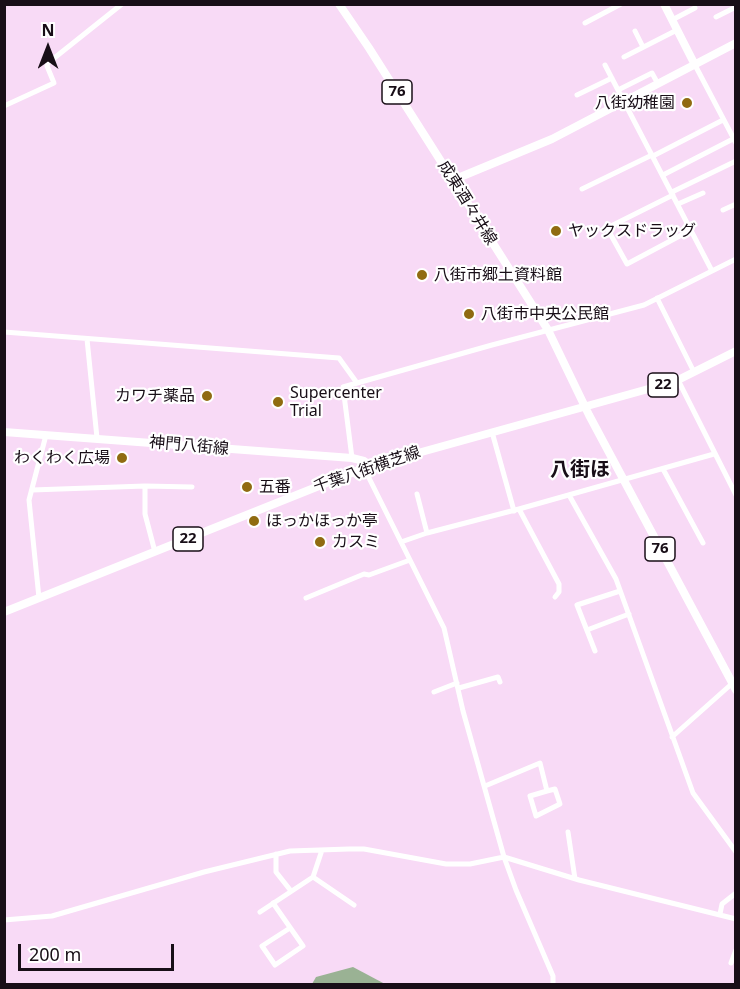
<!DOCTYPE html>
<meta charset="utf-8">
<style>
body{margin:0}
#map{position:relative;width:740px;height:989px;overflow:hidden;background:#f8daf6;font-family:"Noto Sans",sans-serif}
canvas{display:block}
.frame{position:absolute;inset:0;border:6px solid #180e17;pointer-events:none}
.north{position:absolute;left:18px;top:18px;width:60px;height:60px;-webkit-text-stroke:4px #fff;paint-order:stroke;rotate:0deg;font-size:16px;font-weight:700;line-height:24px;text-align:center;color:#180e17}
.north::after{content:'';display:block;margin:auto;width:21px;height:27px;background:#180e17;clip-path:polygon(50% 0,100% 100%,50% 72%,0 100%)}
.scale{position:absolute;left:18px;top:944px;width:156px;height:27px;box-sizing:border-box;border:3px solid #180e17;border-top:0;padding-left:8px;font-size:18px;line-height:21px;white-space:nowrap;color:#180e17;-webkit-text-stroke:4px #fff;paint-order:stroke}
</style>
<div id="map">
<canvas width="740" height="989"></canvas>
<div class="frame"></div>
<div class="north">N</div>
<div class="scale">200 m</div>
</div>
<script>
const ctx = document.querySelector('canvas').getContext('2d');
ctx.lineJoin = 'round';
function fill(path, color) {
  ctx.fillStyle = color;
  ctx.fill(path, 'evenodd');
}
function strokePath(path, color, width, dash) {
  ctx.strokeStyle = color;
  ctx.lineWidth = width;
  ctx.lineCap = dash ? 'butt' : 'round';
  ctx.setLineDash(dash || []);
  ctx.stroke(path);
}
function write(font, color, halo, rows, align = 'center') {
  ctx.font = font + ' "Noto Sans","Noto Sans JP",sans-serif';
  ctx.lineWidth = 4.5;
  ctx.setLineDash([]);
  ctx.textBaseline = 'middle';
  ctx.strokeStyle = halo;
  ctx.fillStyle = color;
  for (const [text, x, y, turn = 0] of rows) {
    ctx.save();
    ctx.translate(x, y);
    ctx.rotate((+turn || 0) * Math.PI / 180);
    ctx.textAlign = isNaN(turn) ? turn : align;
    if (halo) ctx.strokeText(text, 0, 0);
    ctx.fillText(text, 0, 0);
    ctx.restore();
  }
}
fill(new Path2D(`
 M353,967l32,17h-73l4,-7z`), '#9ab294');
strokePath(new Path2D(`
 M716,17l20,-10
 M672,20l23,-12
 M585,23l36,-19
 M635,31l8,16
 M624,57l53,-27
 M605,65l107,206
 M695,65l41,78
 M618,90l34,-17 6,11
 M577,95l35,-17
 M4,106l50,-23 -7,-17 1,-3 74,-59
 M653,156l70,-36
 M663,175l70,-36
 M582,189l70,-34
 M672,192l64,-31
 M673,195l-66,33 20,36 64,-34
 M678,204l25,-11
 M723,210l13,-6
 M657,298l37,74
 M4,332l335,26 18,25
 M87,339l10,99
 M678,380l58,115
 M492,432l22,79
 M352,458l-9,-71 149,-42 152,-40 92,-46
 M364,468l80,160 19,83 41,146 12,33 37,86v8
 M663,469l40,74
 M145,486v28l10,38
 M32,490l113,-4 47,1
 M417,494l10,39
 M569,495l47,84 77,214 43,59
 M519,509l40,75v8l-4,5
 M401,542l26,-9 92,-24 195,-55
 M39,598l-10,-98 17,-65
 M306,598l58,-24 5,1 41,-15
 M587,630l42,-16
 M595,651l-18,-46 43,-14
 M459,688l39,-11 2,5
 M434,692l23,-9
 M672,737l64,-57
 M485,786l55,-23 7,28 -17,5 6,20 24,-12 -5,-15 -8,2
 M568,832l7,47
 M276,854v18l15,19
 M313,877l41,28
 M273,903l30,43 -28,19 -13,-19 28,-18
 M260,912l53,-35 9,-27
 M720,914l2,-10 14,-11
 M4,920l48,-4 152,-44 86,-21 59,-2h15l82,15h24l34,-7 75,23 157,39
 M731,963l5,-13`), '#fff', 5);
strokePath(new Path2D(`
 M664,4l31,61
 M453,180l99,-41 184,-96
 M4,432l348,26 12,3 7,5`), '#fff', 8);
strokePath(new Path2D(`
 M339,4l30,44 179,282 41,85 147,275
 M4,612l360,-144 295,-82 19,-6 58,-29`), '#fff', 8);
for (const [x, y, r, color] of [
 [687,103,6,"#906b11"],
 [556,231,6,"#906b11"],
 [422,275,6,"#906b11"],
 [469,314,6,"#906b11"],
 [207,396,6,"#906b11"],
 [278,402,6,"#906b11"],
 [122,458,6,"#906b11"],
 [247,487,6,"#906b11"],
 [254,521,6,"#906b11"],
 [320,542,6,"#906b11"]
]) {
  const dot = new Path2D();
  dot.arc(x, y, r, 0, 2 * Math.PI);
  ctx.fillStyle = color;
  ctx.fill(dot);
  strokePath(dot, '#fff', 2);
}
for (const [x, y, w] of [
 [397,92,30],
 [663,385,30],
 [188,539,30],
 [660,549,30]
]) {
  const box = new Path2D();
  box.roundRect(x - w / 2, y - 12, w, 24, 4.5);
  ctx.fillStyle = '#fff';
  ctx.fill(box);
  strokePath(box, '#180e17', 1.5);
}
write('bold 15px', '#180e17', null, [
 ["76",397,92],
 ["22",663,385],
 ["22",188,539],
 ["76",660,549]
]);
write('16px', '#180e17', '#fff', [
 ["八街幼稚園",675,103,"right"],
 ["ヤックスドラッグ",568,231],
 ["八街市郷土資料館",434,275],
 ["八街市中央公民館",481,314],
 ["Supercenter",290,393],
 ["Trial",290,411],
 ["カワチ薬品",195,396,"right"],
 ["わくわく広場",110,458,"right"],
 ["五番",259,487],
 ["ほっかほっか亭",266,521],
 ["カスミ",332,542]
], 'left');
write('16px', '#180e17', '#fff', [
 ["成東酒々井線",467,203,58],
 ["神門八街線",189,446,5],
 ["千葉八街横芝線",367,470,-19]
]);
write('bold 20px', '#180e17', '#fff', [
 ["八街ほ",580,470]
]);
</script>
